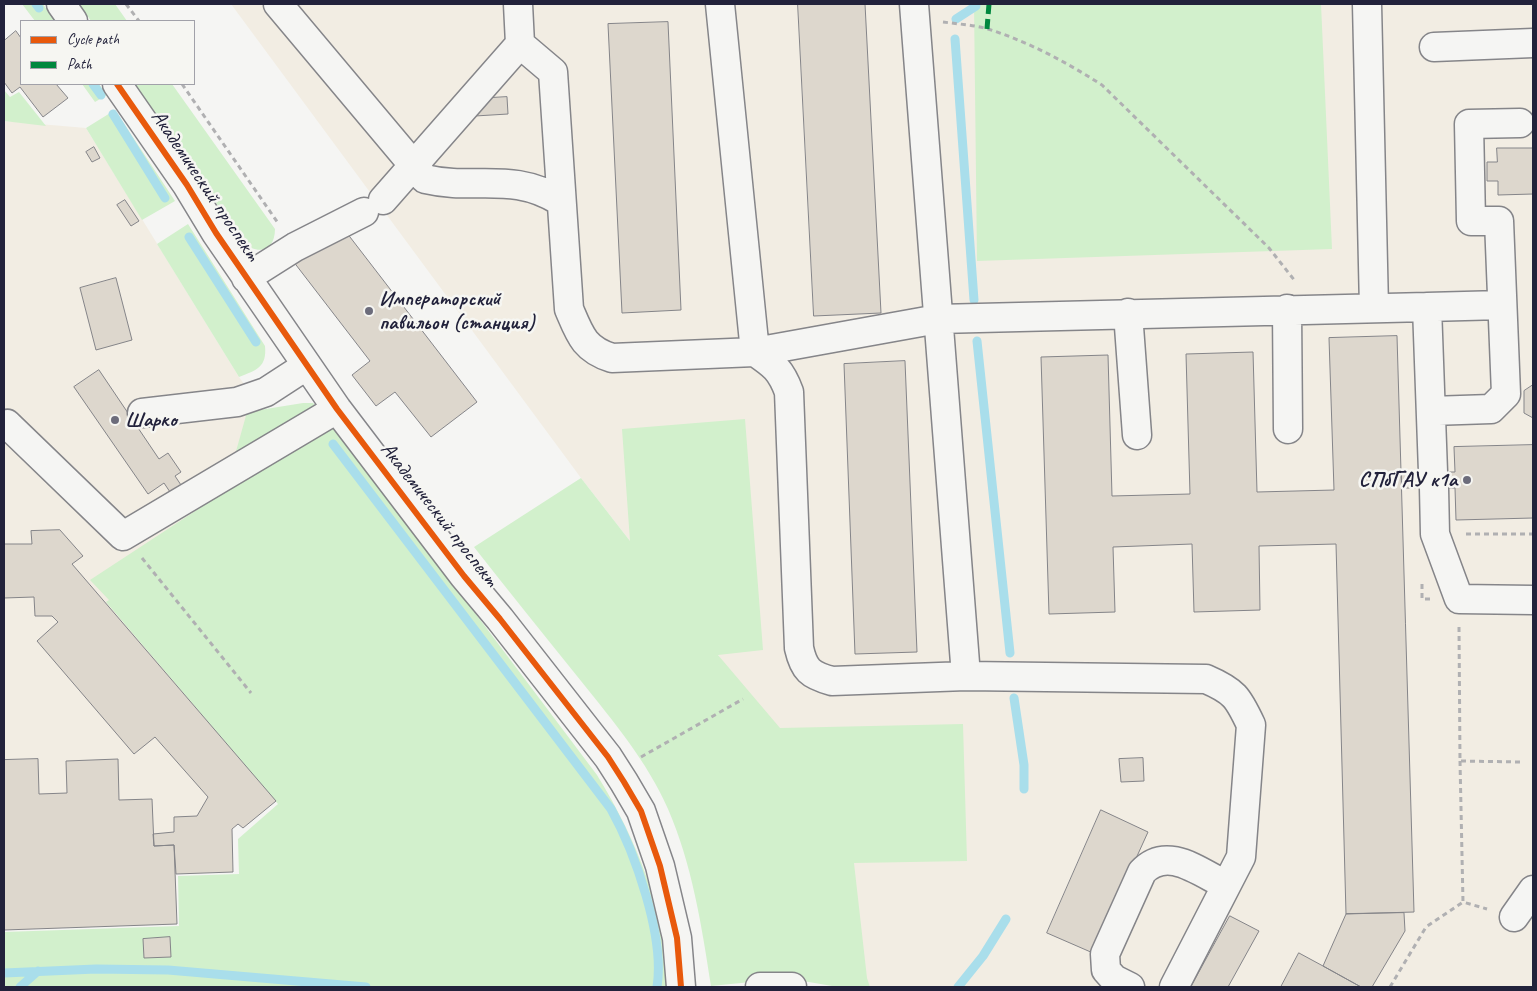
<!DOCTYPE html>
<meta charset="utf-8">
<style>
body{margin:0}
#map{position:relative;width:1537px;height:991px;overflow:hidden;background:#f5f5f3;font-family:Caveat,sans-serif}
canvas{display:block}
.frame{position:absolute;inset:0;border:5px solid #22223b;pointer-events:none}
.legend{position:absolute;left:20px;top:20px;width:175px;height:65px;box-sizing:border-box;background:#f6f6f2;border:1px solid #a1a1a9;margin:0;padding:6px 9px;list-style:none;font-size:15px;color:#22223b}
.legend li{display:flex;align-items:center;gap:10px;height:25px}
.legend b{width:25px;border:1px solid #a1a1a9}
</style>
<div id="map">
<canvas width="1537" height="991"></canvas>
<div class="frame"></div>
<ul class="legend">
<li><b style="height:6px;background:#e8590c"></b>Cycle path</li>
<li><b style="height:6px;background:#00873e"></b>Path</li>
</ul>
</div>
<script>
const ctx = document.querySelector('canvas').getContext('2d');
ctx.lineJoin = 'round';
function fill(path, color) {
  ctx.fillStyle = color;
  ctx.fill(path, 'evenodd');
}
function strokePath(path, color, width, dash) {
  ctx.strokeStyle = color;
  ctx.lineWidth = width;
  ctx.lineCap = dash ? 'butt' : 'round';
  ctx.setLineDash(dash || []);
  ctx.stroke(path);
}
function write(font, color, halo, rows, align = 'center') {
  ctx.font = font + ' Caveat,sans-serif';
  ctx.lineWidth = 5;
  ctx.setLineDash([]);
  ctx.textBaseline = 'middle';
  ctx.strokeStyle = halo;
  ctx.fillStyle = color;
  for (const [text, x, y, turn = 0] of rows) {
    ctx.save();
    ctx.translate(x, y);
    ctx.rotate((+turn || 0) * Math.PI / 180);
    ctx.textAlign = isNaN(turn) ? turn : align;
    if (halo) ctx.strokeText(text, 0, 0);
    ctx.fillText(text, 0, 0);
    ctx.restore();
  }
}
fill(new Path2D(`
 M231,4h1302v983h-663l-152,-333 -137,-176z
 M4,121l82,7 153,249 375,527 -259,-12 -79,-91 -33,27 -5,-4 -6,5 1,43 -57,2 1,50 -173,6z`), '#f2ede3');
fill(new Path2D(`
 M22,4h21l12,17h-20z
 M79,4h36l12,17h-36z
 M974,4h347l11,245 -355,12z
 M82,84h17l8,11 -12,7z
 M134,84h38l103,145c0,22 -17,27 -32,13z
 M4,90l6,7 9,-5 27,34 -42,-5z
 M115,110l60,91 -33,19 -56,-92z
 M188,224l77,122c2,21 -8,24 -26,31l-82,-133z
 M303,403h10l3,3 -83,56 14,-50z
 M745,419l18,231 -45,5 62,73 183,-4 4,137 -113,2 13,115 3,9h-32l-35,-6h-42l-50,5c-9,-59 -19,-122 -43,-177 -21,-48 -55,-88 -87,-128 -36,-45 -72,-89 -107,-134l107,-69 49,63 -8,-112z
 M328,424l4,1 6,6 259,344c41,67 67,133 71,212h-664v-55l175,-6 -1,-50 61,-2 -1,-35 40,-35 -172,-202 3,-2 -19,-20zM170,938l-26,17v-16z`), '#d2f0cc');
strokePath(new Path2D(`
 M36,4l3,4
 M956,19l20,-13v-2
 M955,39l19,261
 M93,84l8,11
 M113,114l52,84
 M189,237l67,105
 M977,341l33,312
 M333,444l278,365c24,43 54,128 46,178
 M1014,698l10,67v24
 M4,973l92,-4 72,1 198,17
 M20,987l18,-16
 M958,987l25,-31 23,-37`), '#a9deeb', 9);
const building = new Path2D(`
 M798,4h67l16,309 -67,3z
 M668,22l13,288 -59,3 -14,-289z
 M16,31l5,7v46h35l12,14 -25,19 -23,-30 -8,6 -8,-11v-41z
 M507,97l1,17 -33,2 -1,-17z
 M94,147l6,11 -8,4 -6,-10z
 M1497,148h36v46l-35,1v-14h-11v-19h10z
 M125,200l14,21 -8,5 -14,-21z
 M340,224l137,178 -46,35 -36,-45 -19,14 -24,-31 18,-14 -77,-100z
 M116,278l16,62 -36,10 -16,-62z
 M1397,336l17,576 -68,2 -10,-370 -77,2 1,64 -66,2 -2,-68 -79,3 2,65 -66,2 -8,-257 67,-2 4,141 78,-2 -4,-140 67,-2 4,140 77,-2 -5,-152z
 M905,361l12,291 -62,2 -11,-290z
 M99,370l60,89 9,-6 13,19 -6,4 6,9 -11,7 -6,-9 -16,11 -74,-107z
 M1533,385v33l-9,-5v-22z
 M1533,445v73l-77,2 -1,-32h-53l-1,-16h54l-1,-25z
 M60,530l23,26 -11,8 204,237 -33,27 -5,-4 -6,5 1,43 -57,2 -2,-29 -20,1 -1,-12 21,-2v-15l23,-1 11,-19 -53,-60 -21,17 -97,-113 21,-19 -6,-6h-17l-1,-19 -30,1v-54h28l-1,-13z
 M1143,758l1,23 -23,1 -2,-23z
 M38,759l1,35 28,-1 -1,-32 52,-2 1,41 33,-1 2,47 20,-1 3,79 -173,6v-170z
 M1101,810l47,22 -55,121 -46,-20z
 M1404,913l1,18 -33,56h-11l-38,-21 23,-52z
 M1230,916l29,15 -31,56h-37z
 M170,937l1,20 -27,1 -1,-19z
 M1299,953l24,13 38,21h-80z`);
fill(building, '#ddd7cd');
strokePath(building, '#858589', 1);
const minor = new Path2D(`
 M61,4l12,17
 M278,4l147,175c50,12 87,-8 135,22
 M720,4l35,348c19,13 26,18 34,40l10,256c5,22 11,27 33,33l134,-5 240,3c28,12 32,18 45,46l-10,132 -67,130
 M914,4l52,672
 M1367,4l7,304
 M520,44l33,28 16,237c11,26 15,40 43,49l143,-6 183,-33 489,-12 6,165
 M1434,47l99,-4
 M117,84l70,101 29,48 121,176 127,167 36,43 108,138 16,25 17,29 19,55 17,72 4,49
 M383,200l137,-156 -2,-40
 M246,278l49,-31 69,-35
 M1427,307l75,-2
 M1287,309l1,120
 M1128,313l9,122
 M1431,411l60,-2 15,-15 -7,-173h-28l-2,-97 51,-1
 M142,413l95,-11 29,-10 40,-26
 M4,425l3,-1 116,112 214,-127
 M1434,488l1,46 24,65 74,1
 M1514,917l19,-27
 M760,987h32
 M1130,987l-16,-8 -8,-9 -1,-16 37,-82c25,-27 57,0 84,13`);
strokePath(minor, '#858589', 31);
strokePath(new Path2D(`
 M126,4l13,17
 M943,22c15,2 31,3 45,7 41,13 78,33 114,56l167,163 26,33
 M182,84l96,139
 M1466,534h67
 M142,558l109,135
 M1422,584v15h8
 M1459,627l1,134 60,1
 M641,757l102,-58
 M1460,761l3,141 24,7
 M1390,987l36,-60 37,-25`), '#b0b0b2', 3, [5, 4]);
strokePath(minor, '#f5f5f3', 28);
strokePath(new Path2D(`
 M987,29l2,-25`), '#00873e', 5, [10, 5]);
strokePath(new Path2D(`
 M117,84l70,101 29,48 121,176 127,167 36,43 108,138 16,25 17,29 19,55 17,72 4,49`), '#e8590c', 6);
for (const [x, y, r, color] of [
 [369,311,5,"#6c6c7b"],
 [115,420,5,"#6c6c7b"],
 [1467,480,5,"#6c6c7b"]
]) {
  const dot = new Path2D();
  dot.arc(x, y, r, 0, 2 * Math.PI);
  ctx.fillStyle = color;
  ctx.fill(dot);
  strokePath(dot, '#f6f6f2', 2);
}
write('21px', '#22223b', '#f6f6f2', [
 ["Академический проспект",205,186,56],
 ["Академический проспект",439,515,52]
]);
write('bold 21px', '#22223b', '#f6f6f2', [
 ["Императорский",379,299],
 ["павильон (станция)",379,323],
 ["Шарко",125,420],
 ["СПбГАУ к1а",1457,480,"right"]
], 'left');
</script>
